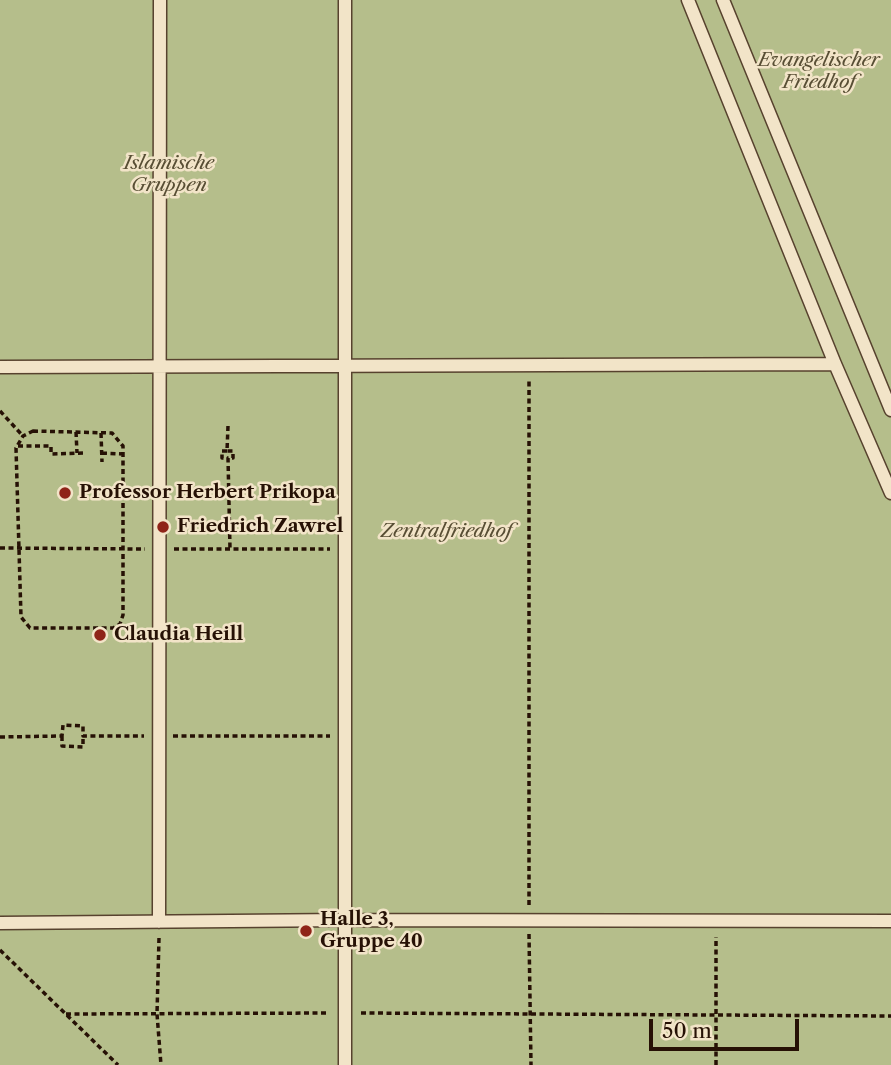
<!DOCTYPE html>
<style>
body{margin:0}
#map{position:relative;width:891px;height:1065px;overflow:hidden;background:#ebd5ab;font-family:"Libre Caslon Text",serif}
canvas{display:block}
.scale{position:absolute;left:649px;top:1019px;width:150px;height:32px;box-sizing:border-box;border:4px solid #261105;border-top:0;padding-left:9px;font-size:21px;line-height:24px;white-space:nowrap;color:#261105;-webkit-text-stroke:5px #f2e4c8;paint-order:stroke}
</style>
<div id="map">
<canvas width="891" height="1065"></canvas>
<div class="scale">50 m</div>
</div>
<script>
const ctx = document.querySelector('canvas').getContext('2d');
ctx.lineJoin = 'round';
function fill(path, color) {
  ctx.fillStyle = color;
  ctx.fill(path, 'evenodd');
}
function strokePath(path, color, width, dash) {
  ctx.strokeStyle = color;
  ctx.lineWidth = width;
  ctx.lineCap = dash ? 'butt' : 'round';
  ctx.setLineDash(dash || []);
  ctx.stroke(path);
}
function write(font, color, halo, rows, align = 'center') {
  ctx.font = font + ' "Libre Caslon Text",serif';
  ctx.lineWidth = 5;
  ctx.setLineDash([]);
  ctx.textBaseline = 'middle';
  ctx.strokeStyle = halo;
  ctx.fillStyle = color;
  for (const [text, x, y, turn = 0] of rows) {
    ctx.save();
    ctx.translate(x, y);
    ctx.rotate((+turn || 0) * Math.PI / 180);
    ctx.textAlign = isNaN(turn) ? turn : align;
    if (halo) ctx.strokeText(text, 0, 0);
    ctx.fillText(text, 0, 0);
    ctx.restore();
  }
}
fill(new Path2D(`
 M0,0h891v1065h-891z`), '#b5be8b');
const service = new Path2D(`
 M688,0l147,364 56,129
 M723,0l168,410
 M0,367l835,-3
 M159,922l1,-922
 M0,923l346,-3 545,1
 M345,1065v-1065`);
strokePath(service, '#57422e', 15);
strokePath(new Path2D(`
 M0,411l23,25
 M228,426l-1,25h6v7h-5l2,91
 M33,431l79,2 11,13v169l-3,9 -7,4h-83l-9,-11 -5,-169 7,-12z
 M76,432l1,21
 M101,433l1,29
 M18,446h33v8l35,-1
 M227,451h-5v7h6
 M102,453l21,1
 M0,548l145,1
 M174,549h156
 M62,736v10l21,1v-10
 M173,736h157
 M0,737l62,-1 1,-11 20,1v10h61
 M529,905v-524
 M529,934l2,131
 M159,938l-2,76 4,51
 M0,950l118,115
 M361,1013l530,3
 M66,1014l263,-1
 M716,1065v-128`), '#261105', 3.5, [5, 3.5]);
strokePath(service, '#f2e4c8', 12);
for (const [x, y, r, color] of [
 [65,493,7,"#8f2418"],
 [163,527,7,"#8f2418"],
 [100,635,7,"#8f2418"],
 [306,931,7,"#8f2418"]
]) {
  const dot = new Path2D();
  dot.arc(x, y, r, 0, 2 * Math.PI);
  ctx.fillStyle = color;
  ctx.fill(dot);
  strokePath(dot, '#f2e4c8', 2.5);
}
write('italic 19px', '#584e34', '#f2e4c8', [
 ["Evangelischer",819,61],
 ["Friedhof",819,83],
 ["Islamische",169,164],
 ["Gruppen",169,186],
 ["Zentralfriedhof",446,532]
]);
write('bold 19px', '#261105', '#f2e4c8', [
 ["Professor Herbert Prikopa",79,493],
 ["Friedrich Zawrel",177,527],
 ["Claudia Heill",114,635],
 ["Halle 3,",320,920],
 ["Gruppe 40",320,942]
], 'left');
</script>
